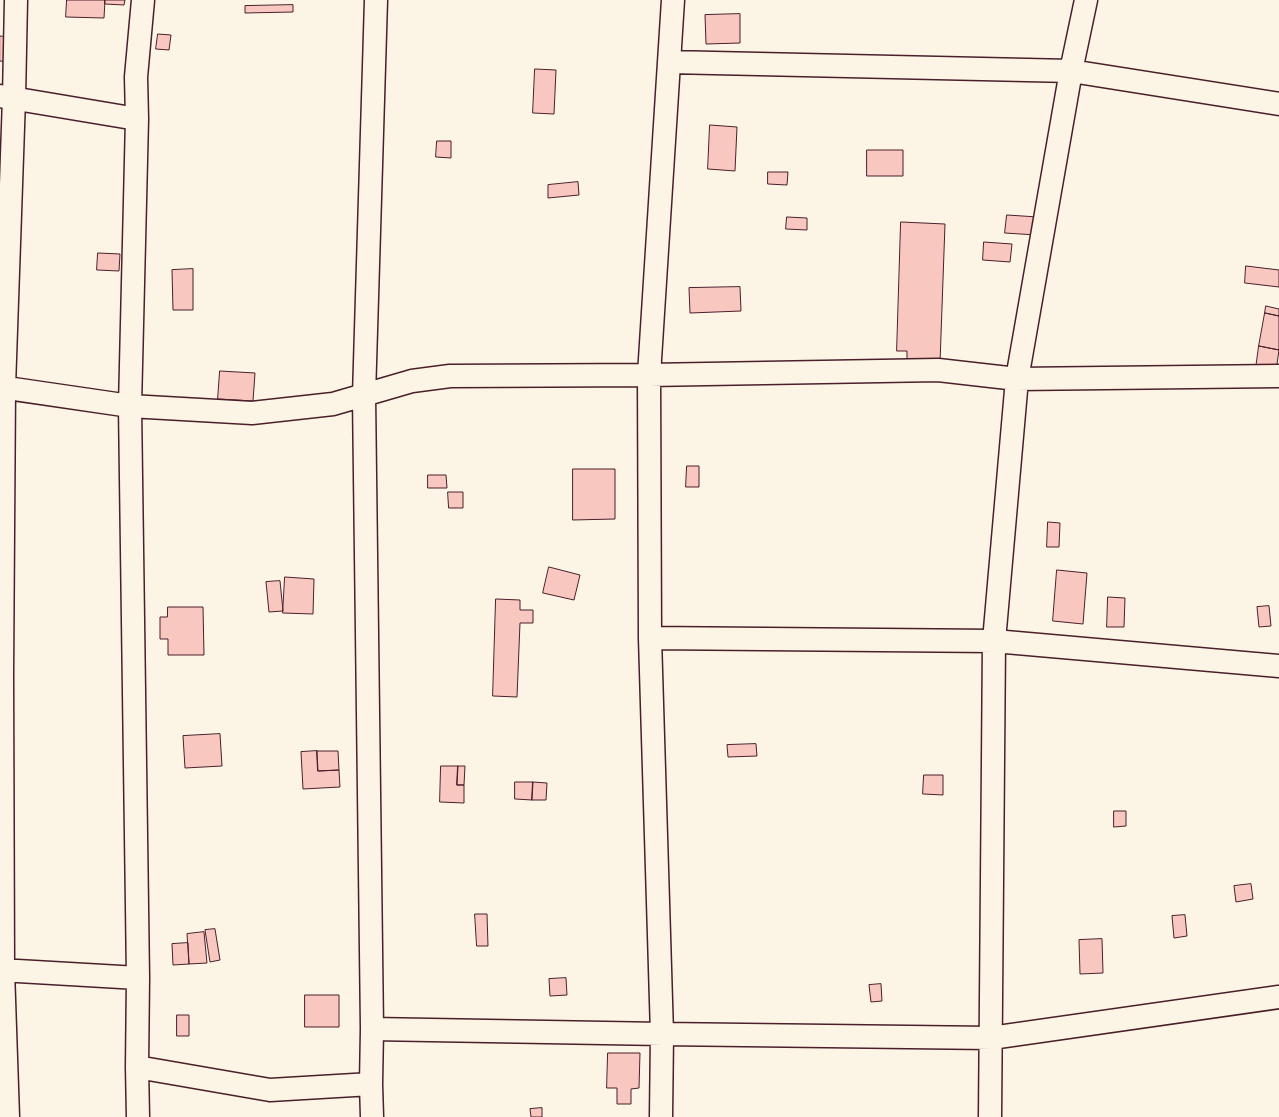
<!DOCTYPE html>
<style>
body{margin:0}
canvas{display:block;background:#fcf5e5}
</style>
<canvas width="1279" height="1117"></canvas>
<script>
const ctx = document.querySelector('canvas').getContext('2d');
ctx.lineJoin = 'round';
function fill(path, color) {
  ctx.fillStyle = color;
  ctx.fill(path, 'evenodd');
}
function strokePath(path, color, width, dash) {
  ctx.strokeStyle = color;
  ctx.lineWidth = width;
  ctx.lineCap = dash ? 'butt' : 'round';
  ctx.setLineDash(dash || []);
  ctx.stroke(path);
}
const building = new Path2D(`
 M67,0h38l-1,18 -38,-1z
 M105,0h20l-1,5 -19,-1z
 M293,5v7l-48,1v-7z
 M740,14v29l-34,1 -1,-29z
 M158,34l13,1 -2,15 -13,-1z
 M0,36l9,1 -3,25 -6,-1z
 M535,69l21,1 -2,44 -21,-1z
 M710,125l27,2 -2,44 -27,-2z
 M437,141h14v17l-15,-1z
 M867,150h36v26h-36z
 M768,172h20l-1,13 -19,-1z
 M578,182l1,13 -31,3v-13z
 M1007,215l31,2 -2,18 -31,-2z
 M787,217l20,1v12l-21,-1z
 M901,222l44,2 -5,139 -33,-1v-11h-10z
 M984,242l28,2 -2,18 -27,-2z
 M98,253l22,1 -1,17 -22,-1z
 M1246,266l33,4v17l-34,-4z
 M193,269v41h-20l-1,-40z
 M740,287l1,24 -51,2 -1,-25z
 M1266,306l13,3v7l-14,-3z
 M1265,313l14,3v34l-20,-4z
 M1259,346l20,4 -3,21 -20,-3z
 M220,371l35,2 -2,28 -35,-2z
 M687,466h12v21h-13z
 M573,469h42v50l-42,1z
 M428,475h18l1,13h-19z
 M448,492h15v16h-14z
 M1048,522l12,1 -1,24h-12z
 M549,567l31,8 -6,25 -31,-7z
 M1057,570l30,3 -4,51 -30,-3z
 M285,577l29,2 -1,35 -30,-1z
 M280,581l3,30 -14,1 -3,-30z
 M1108,597l17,1 -1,29h-17z
 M496,599l24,1v10h13v13h-13l-3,74 -24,-1z
 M1269,606l2,20 -12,1 -2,-20z
 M168,607h35l1,48h-36v-16h-8v-22h7z
 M220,734l2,32 -37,2 -2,-32z
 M756,744l1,12 -29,1 -1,-12z
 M317,751h21l1,19 -21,1z
 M317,751l1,20 21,-1 1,17 -37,2 -2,-37z
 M441,766h17l-1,19h7v18l-24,-1z
 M458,766h7l-1,19h-7z
 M924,775h19v20l-20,-1z
 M515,782h18l-1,18 -17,-1z
 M533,782l14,1 -1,17h-14z
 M1114,811h12v15l-12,1z
 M1251,884l2,15 -17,3 -2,-16z
 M475,914h12l1,32h-11z
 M1185,915l2,21 -13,2 -2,-22z
 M215,929l5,31 -10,2 -5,-32z
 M204,932l3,31 -18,1 -2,-30z
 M1102,939l1,34 -23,1 -1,-34z
 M188,943l1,21 -16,1 -1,-21z
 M566,978l1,17 -17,1 -1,-17z
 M881,984l1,17 -11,1 -2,-17z
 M305,995h34v32h-34z
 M177,1015h12v21h-12z
 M608,1053h32l-1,35 -8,1v15h-14v-16h-10z
 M542,1108v9h-11l-1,-8z`);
fill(building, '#f8c8c0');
strokePath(building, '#4a1f2b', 1);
const minor = new Path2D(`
 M669,62l402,9 208,33
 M0,96l137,23
 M0,387l130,19 122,7 81,-9 79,-23 38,-5 199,-1 289,-5 79,9 262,-3
 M650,638l344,3 285,25
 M0,970l138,8
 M372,1029l290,5 329,4 288,-41
 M137,1067l1,-89 -8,-572 7,-287 -1,-42 7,-77
 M8,1117l-5,-147 -1,-296 2,-287 10,-289 2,-98
 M138,1117l-1,-50 133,23 101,-6
 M372,1117l-1,-33 1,-55 -8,-633 12,-396
 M661,1117l1,-83 -12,-396 -1,-263 24,-375
 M990,1117l4,-476 23,-262 54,-308 15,-71`);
strokePath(minor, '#4a1f2b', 25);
strokePath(minor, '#fcf5e5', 22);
</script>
